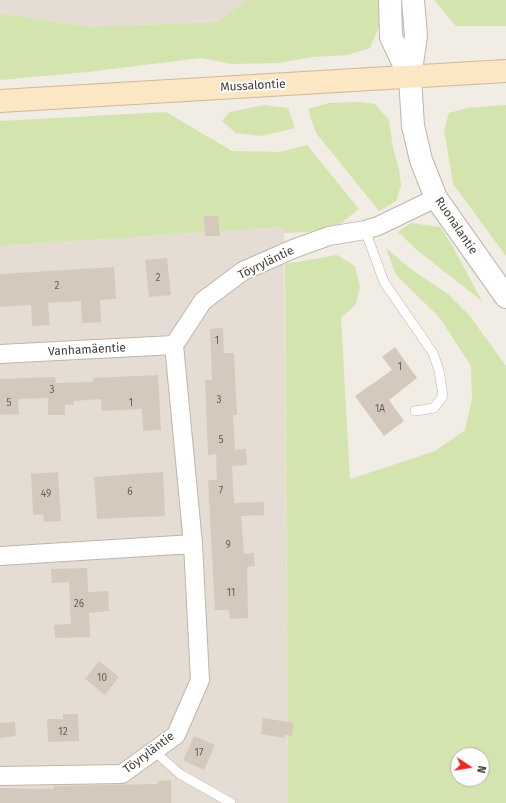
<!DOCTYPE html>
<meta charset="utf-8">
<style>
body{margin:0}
#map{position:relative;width:506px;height:803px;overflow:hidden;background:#f1ece4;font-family:"Fira Sans",sans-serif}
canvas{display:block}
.north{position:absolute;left:450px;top:747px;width:40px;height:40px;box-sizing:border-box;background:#fff;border:1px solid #b4b1ae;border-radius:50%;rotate:102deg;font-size:11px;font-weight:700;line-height:16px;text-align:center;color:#433c35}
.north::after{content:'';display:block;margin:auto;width:14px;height:18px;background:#ee241f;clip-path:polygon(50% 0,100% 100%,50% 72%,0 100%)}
</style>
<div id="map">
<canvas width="506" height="803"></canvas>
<div class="north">N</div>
</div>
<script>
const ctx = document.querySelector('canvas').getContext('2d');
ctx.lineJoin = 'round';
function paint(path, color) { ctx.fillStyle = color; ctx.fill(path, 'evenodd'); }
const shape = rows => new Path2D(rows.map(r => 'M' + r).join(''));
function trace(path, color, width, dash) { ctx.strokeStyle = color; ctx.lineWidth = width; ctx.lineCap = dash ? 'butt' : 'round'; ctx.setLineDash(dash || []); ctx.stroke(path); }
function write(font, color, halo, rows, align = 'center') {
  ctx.font = font + ' "Fira Sans",sans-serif'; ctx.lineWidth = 3.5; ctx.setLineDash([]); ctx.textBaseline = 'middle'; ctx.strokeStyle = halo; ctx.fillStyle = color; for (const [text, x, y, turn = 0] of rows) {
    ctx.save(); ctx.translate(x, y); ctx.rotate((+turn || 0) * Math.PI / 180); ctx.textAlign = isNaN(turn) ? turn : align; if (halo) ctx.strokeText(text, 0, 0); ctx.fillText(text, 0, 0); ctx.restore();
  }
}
const residential = shape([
 [0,0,247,0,218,22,86,27,0,13],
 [284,227,288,803,0,803,0,246]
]);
const green = shape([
 [247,0,381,0,382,19,370,48,347,55,312,57,279,63,232,64,201,58,87,72,0,80,0,13,86,27,217,22],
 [434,0,506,0,506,26,456,26],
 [359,102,375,104,389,120,393,148,399,169,401,186,396,201,379,211,316,133,308,109,329,103],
 [263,105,288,108,295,128,261,136,236,133,222,121,230,112],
 [506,105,506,256,453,184,444,130,449,113,467,108],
 [166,112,232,151,280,152,307,145,359,209,337,226,308,232,284,233,284,227,0,246,0,121],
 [411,223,440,227,452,245,482,301,418,251,398,232],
 [386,248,412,270,448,294,469,315,506,366,506,803,288,803,285,264,337,255,355,266,360,287,356,304,341,318,350,479,435,451,465,430,472,399,471,366,440,318,396,275],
 [458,755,482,755,482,779,458,779]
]);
const building = shape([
 [204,216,218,216,220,236,205,236],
 [167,258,171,295,149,297,145,260],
 [114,267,116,299,100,300,101,322,82,323,81,301,48,303,50,325,32,326,31,305,0,307,0,274],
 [223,328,224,353,234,353,237,415,233,415,235,450,246,449,247,465,232,466,234,503,264,502,264,515,241,516,244,554,254,553,255,566,247,567,248,618,230,619,229,610,215,610,208,480,217,480,216,454,208,455,205,380,212,380,210,329],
 [395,347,417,378,389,400,404,421,384,436,355,396,392,370,382,357],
 [158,375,161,430,143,431,142,409,102,411,101,399,74,401,74,405,65,405,65,415,48,415,48,398,18,399,19,414,0,415,0,379,55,377,56,383,93,382,93,378],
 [58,472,61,521,44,522,43,514,33,515,31,474],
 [163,472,165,516,97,519,94,477],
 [87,568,88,592,108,591,109,611,89,613,90,637,55,638,54,625,71,624,69,582,52,583,51,569],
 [99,661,119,677,105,695,85,679],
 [63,714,78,714,79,741,48,742,47,719,63,719],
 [263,718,294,723,292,736,285,735,284,738,261,734],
 [15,722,16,736,0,738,0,723],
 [194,736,215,745,204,770,183,760],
 [171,780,171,803,0,803,0,788,54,789,54,786,158,784,158,781]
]);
const service = shape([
 [365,230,384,282,433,353,439,370,443,396,434,408,415,411],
 [154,751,180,774,231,803]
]);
const minor = shape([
 [0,354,174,345],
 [0,556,193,544],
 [0,776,122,774,176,735,200,680,193,544,174,345,203,301,243,271,293,249,329,236,365,230,378,226,436,198]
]);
const tertiary = shape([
 [390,0,391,37,410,77],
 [413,0,416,36,410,77,413,126,421,160,436,198,506,297]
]);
const secondary = shape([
 [0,101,506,71]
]);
const numberNames = [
 ["2",158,278],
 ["2",57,286],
 ["1",217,341],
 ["1",400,367],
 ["3",52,390],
 ["3",219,400],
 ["5",9,403],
 ["1",131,403],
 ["1A",380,409],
 ["5",221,440],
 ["7",221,491],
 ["6",130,492],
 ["49",46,494],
 ["9",228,545],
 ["11",231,593],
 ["26",79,604],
 ["10",102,678],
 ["12",63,732],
 ["17",199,753]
];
const streetNames = [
 ["Mussalontie",253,86,-3],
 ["Ruonalantie",456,226,56],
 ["Töyryläntie",266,263,-26],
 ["Vanhamäentie",87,350,-3],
 ["Töyryläntie",149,753,-37]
];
paint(residential, '#e5ddd3');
paint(green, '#d3e4af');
paint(building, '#d5c9be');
trace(service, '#bfb5ab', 10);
trace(minor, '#bfb5ab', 20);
trace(tertiary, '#bfb5ab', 24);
trace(secondary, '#cfb997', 24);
trace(service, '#fff', 9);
trace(minor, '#fff', 18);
trace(tertiary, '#fff', 22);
trace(secondary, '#fbe7c4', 22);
write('10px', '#685f57', null, numberNames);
write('12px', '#433c35', '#fff', streetNames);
</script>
